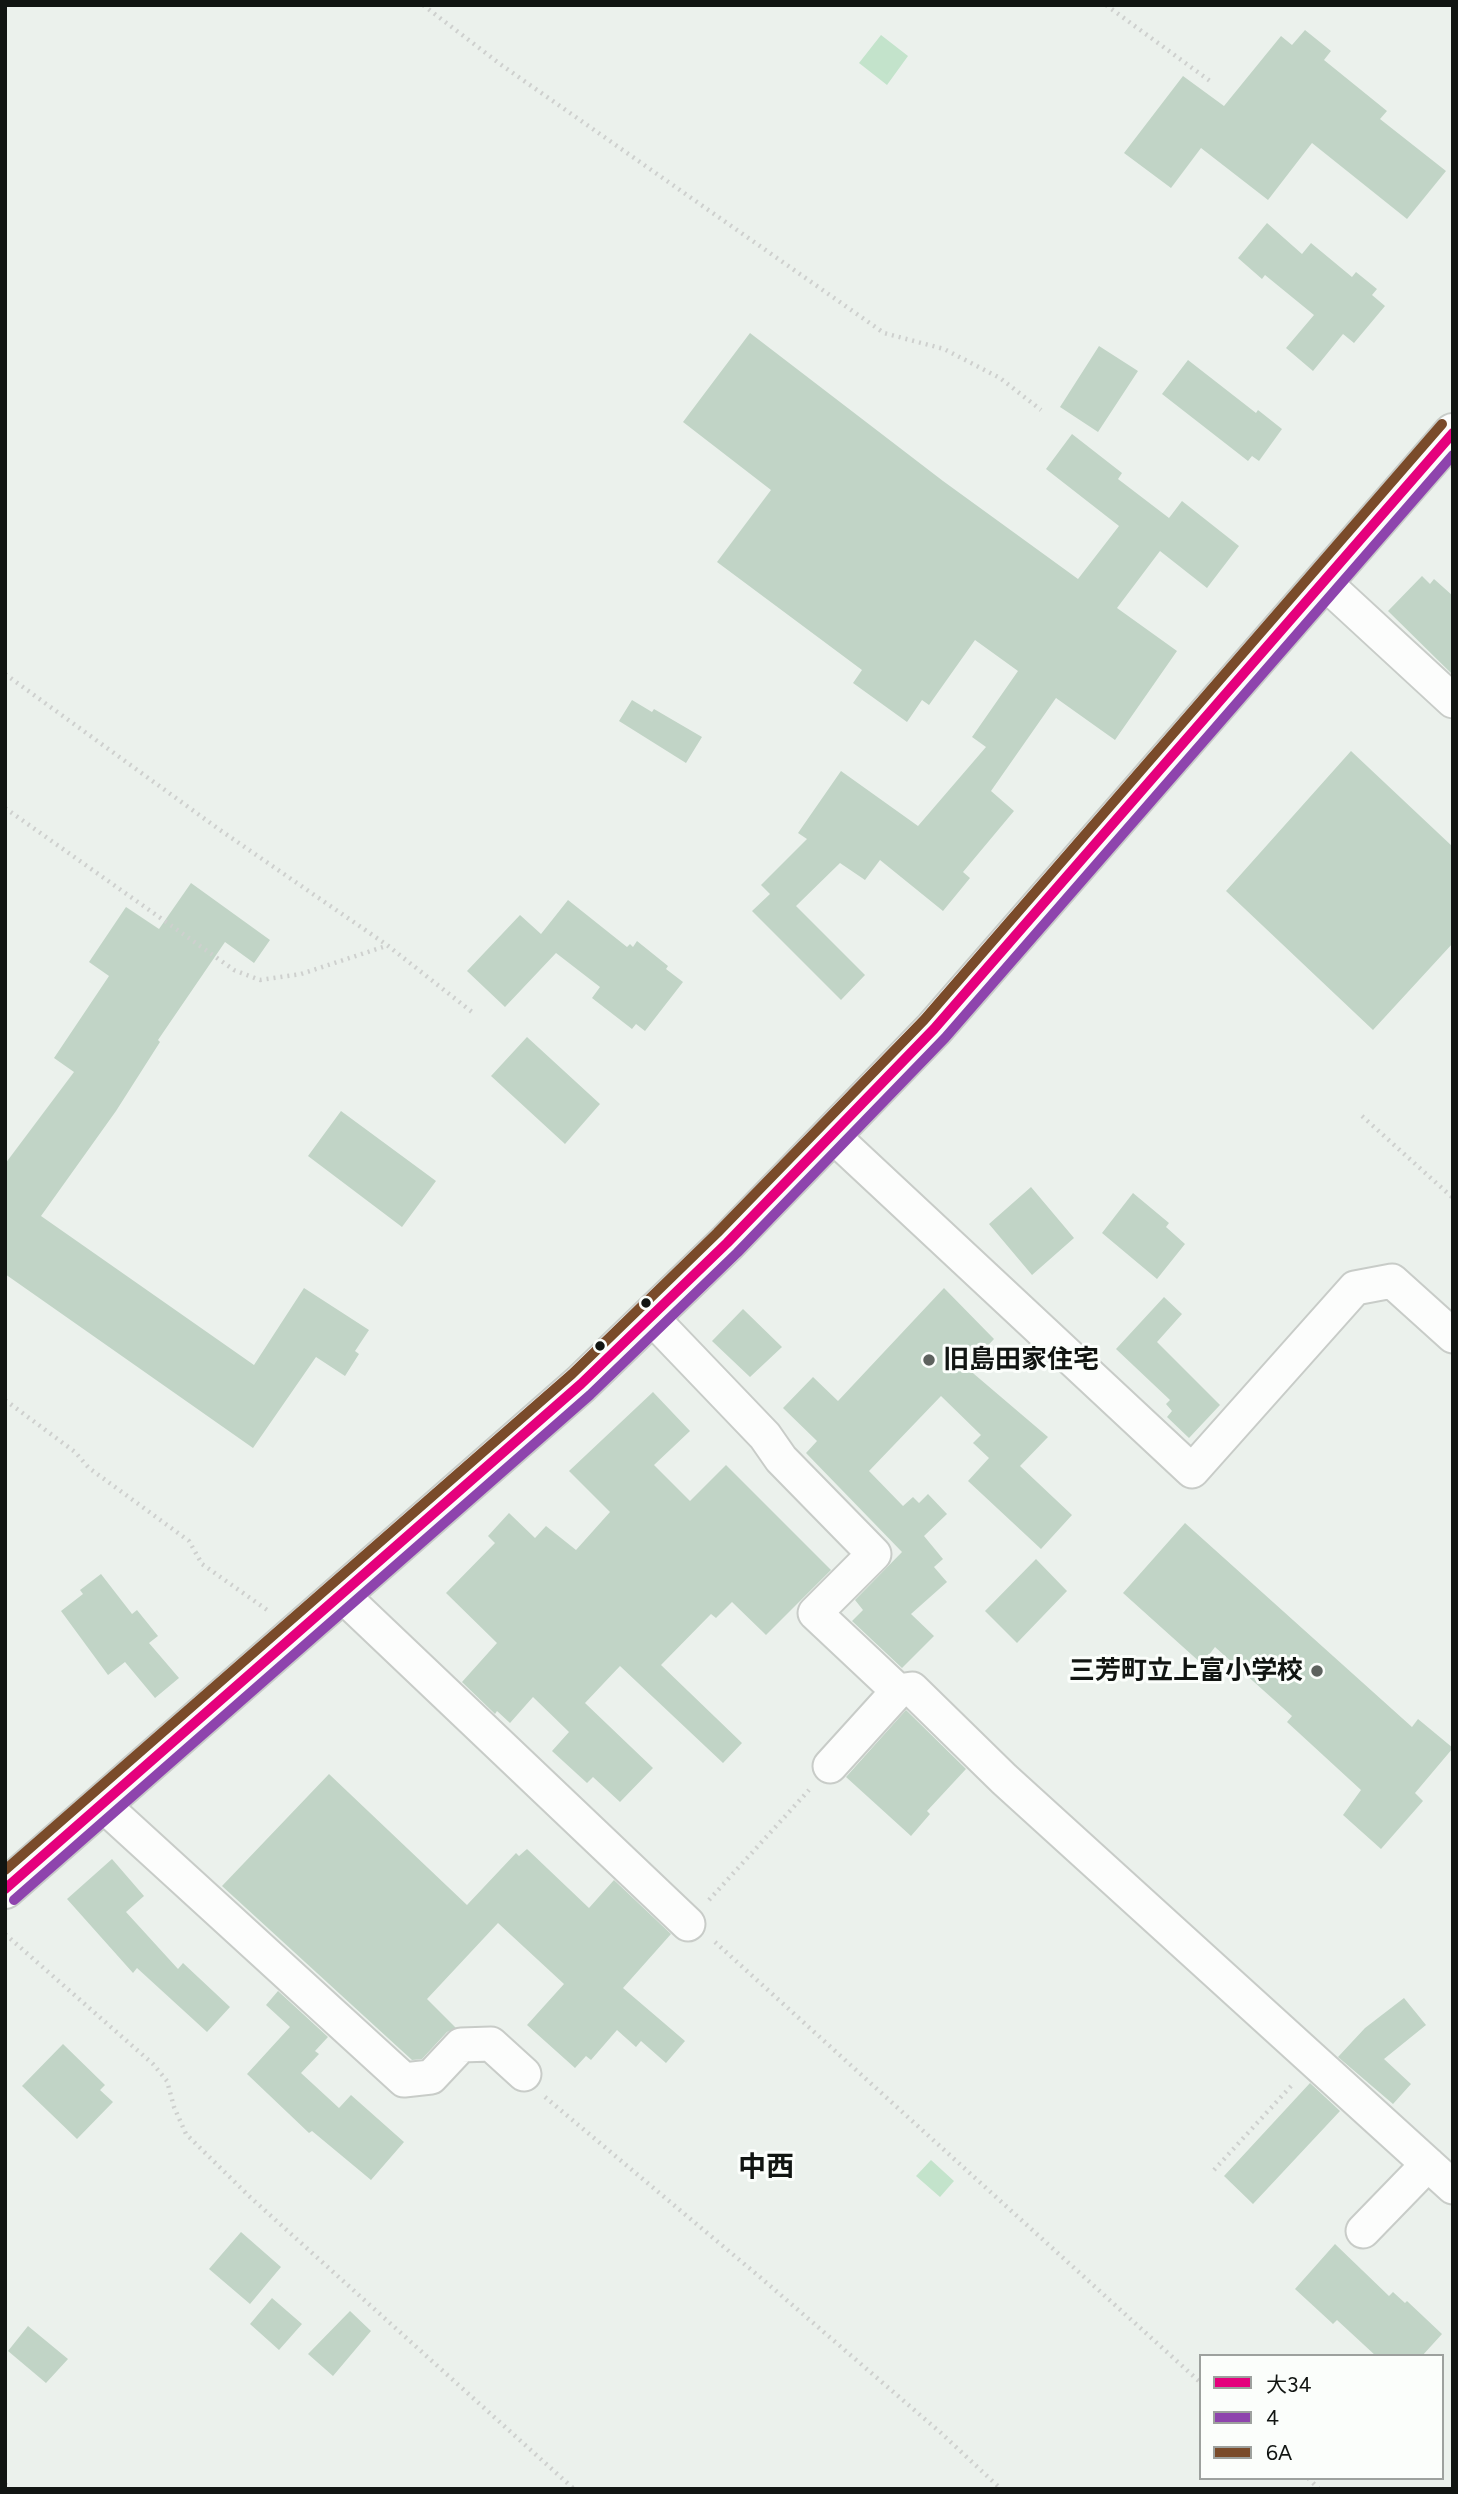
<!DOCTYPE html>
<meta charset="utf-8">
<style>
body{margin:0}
#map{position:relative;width:1458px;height:2494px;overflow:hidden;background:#ebf1ec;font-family:Figtree,"Noto Sans JP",sans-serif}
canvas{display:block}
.frame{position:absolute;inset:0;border:7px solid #111512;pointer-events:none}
.legend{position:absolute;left:1199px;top:2354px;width:245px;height:126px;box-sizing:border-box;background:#fbfefb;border:2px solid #9da19e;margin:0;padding:9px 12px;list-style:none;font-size:21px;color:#111512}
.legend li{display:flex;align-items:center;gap:14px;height:35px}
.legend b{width:35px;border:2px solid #9da19e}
</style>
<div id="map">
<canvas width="1458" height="2494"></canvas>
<div class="frame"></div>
<ul class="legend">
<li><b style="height:9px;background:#e5007d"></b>大34</li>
<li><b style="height:9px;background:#8e44ad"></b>4</li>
<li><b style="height:9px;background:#7a4b2a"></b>6A</li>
</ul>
</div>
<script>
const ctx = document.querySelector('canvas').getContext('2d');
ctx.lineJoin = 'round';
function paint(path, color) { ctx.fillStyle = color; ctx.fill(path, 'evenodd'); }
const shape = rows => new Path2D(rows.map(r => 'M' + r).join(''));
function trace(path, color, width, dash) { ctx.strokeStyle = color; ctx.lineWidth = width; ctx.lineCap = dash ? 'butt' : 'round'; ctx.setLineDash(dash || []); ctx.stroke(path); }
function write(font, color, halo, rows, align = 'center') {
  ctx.font = font + ' Figtree,"Noto Sans JP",sans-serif'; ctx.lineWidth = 6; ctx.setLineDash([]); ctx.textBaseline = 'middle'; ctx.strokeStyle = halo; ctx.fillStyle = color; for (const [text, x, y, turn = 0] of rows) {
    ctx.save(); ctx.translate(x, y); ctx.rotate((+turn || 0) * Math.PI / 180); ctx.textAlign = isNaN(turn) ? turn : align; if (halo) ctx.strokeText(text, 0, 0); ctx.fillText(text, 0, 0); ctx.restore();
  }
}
const green = shape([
 [881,35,908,56,887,85,859,63],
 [931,2160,954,2181,940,2197,916,2176]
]);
const building = shape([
 [1305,30,1331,51,1324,60,1387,111,1380,119,1446,171,1407,219,1312,143,1268,200,1201,148,1171,188,1124,153,1183,76,1224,106,1281,36,1292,45],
 [1267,223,1302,254,1311,243,1352,277,1356,272,1377,289,1372,295,1385,306,1354,343,1343,334,1313,371,1286,348,1314,315,1265,275,1262,279,1238,258],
 [750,333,943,481,1078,579,1119,526,1046,469,1072,434,1122,473,1118,479,1169,518,1182,501,1239,546,1207,588,1160,551,1117,608,1177,651,1115,740,1056,698,991,791,1014,811,963,872,970,878,943,911,880,860,865,880,840,863,796,906,865,975,841,1000,752,911,770,894,761,885,807,839,798,833,841,771,918,826,986,747,972,737,1018,671,975,640,929,705,922,700,907,722,853,683,862,670,717,562,771,490,683,422],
 [1099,346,1138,371,1098,432,1060,407],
 [1188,360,1256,413,1258,410,1282,429,1259,461,1252,456,1248,461,1162,394],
 [1422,576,1430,584,1434,579,1453,596,1453,675,1388,611],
 [632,700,652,712,654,709,702,737,686,763,619,721],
 [1351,751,1453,847,1453,943,1373,1030,1226,891],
 [191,883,270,940,254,963,225,942,158,1040,160,1042,116,1111,41,1216,254,1365,304,1288,369,1330,355,1351,359,1354,345,1376,316,1357,253,1448,5,1274,5,1164,74,1072,54,1058,109,976,89,962,126,907,159,929],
 [568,900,627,947,630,944,633,947,637,941,668,966,666,969,683,982,645,1031,636,1024,632,1029,592,998,600,987,556,953,505,1007,467,971,520,915,541,934],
 [527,1037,600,1104,565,1144,491,1076],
 [341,1111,436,1181,402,1227,308,1156],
 [1031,1187,1074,1238,1032,1275,989,1224],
 [1133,1193,1169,1223,1166,1227,1185,1244,1157,1279,1102,1233],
 [944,1288,994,1339,967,1368,1048,1437,1020,1466,1072,1515,1041,1549,968,1481,989,1458,973,1443,981,1435,941,1396,869,1471,903,1506,913,1497,919,1503,928,1494,947,1514,924,1536,943,1559,934,1567,947,1582,911,1614,934,1636,902,1668,852,1621,863,1610,855,1600,902,1552,806,1453,817,1441,783,1408,813,1377,838,1401],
 [1164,1297,1182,1314,1157,1342,1220,1405,1189,1438,1167,1417,1172,1411,1166,1404,1170,1400,1116,1349],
 [743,1309,782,1347,750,1377,712,1341],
 [653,1392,690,1431,654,1465,690,1501,726,1465,831,1570,766,1635,732,1602,716,1618,711,1614,661,1665,742,1743,723,1763,620,1666,585,1703,653,1768,620,1802,593,1777,587,1783,552,1751,569,1732,533,1697,510,1723,497,1711,495,1714,462,1682,497,1643,446,1593,495,1543,488,1536,509,1513,535,1538,546,1526,576,1550,610,1512,569,1471],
 [1185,1523,1412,1727,1418,1719,1453,1748,1415,1793,1423,1801,1381,1849,1343,1815,1361,1790,1287,1722,1292,1716,1215,1647,1202,1664,1123,1593],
 [1036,1559,1067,1591,1017,1643,985,1611],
 [101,1574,132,1614,137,1610,158,1636,149,1643,179,1678,155,1698,125,1662,108,1675,61,1611,83,1594,80,1590],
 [906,1710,966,1769,927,1811,930,1814,911,1836,846,1777],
 [329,1774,467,1905,516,1853,519,1856,527,1849,589,1908,614,1880,671,1934,623,1988,685,2041,666,2063,641,2041,636,2047,617,2030,591,2060,586,2056,575,2068,527,2025,564,1984,498,1923,427,1999,456,2028,447,2032,422,2059,412,2060,222,1886],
 [112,1859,144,1896,126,1912,178,1969,183,1963,230,2007,207,2032,137,1968,133,1973,67,1899],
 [278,1991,328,2037,315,2051,319,2054,301,2073,339,2108,351,2095,404,2142,371,2180,312,2131,309,2133,247,2074,290,2027,266,2005],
 [1404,1998,1426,2025,1384,2059,1411,2084,1393,2104,1338,2057,1365,2028],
 [63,2044,105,2085,100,2090,113,2102,77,2139,22,2086],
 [1310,2083,1340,2111,1253,2204,1224,2176],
 [241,2232,281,2267,250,2304,209,2269],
 [1335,2244,1389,2296,1393,2292,1405,2303,1407,2301,1442,2334,1422,2356,1376,2356,1337,2320,1333,2324,1295,2289],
 [272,2298,302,2324,279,2350,250,2324],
 [350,2311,371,2331,333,2376,308,2354],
 [28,2326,68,2359,46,2383,8,2351]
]);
const path = shape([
 [423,5,500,64,884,333,944,349,1000,378,1041,410],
 [1106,5,1210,81],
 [5,674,220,830,387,945,472,1012],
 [5,808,234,970,260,980,301,974,386,946],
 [1362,1116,1453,1198],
 [5,1400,75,1452,89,1468,189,1541,202,1564,270,1612],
 [709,1900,809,1790],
 [5,1934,153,2064,167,2081,174,2107,186,2134,250,2197,574,2489],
 [715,1942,1201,2383],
 [545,2097,761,2278,941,2433,1001,2489],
 [1214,2170,1292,2085],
 [1308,2478,1319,2489],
 [5,2484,10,2489]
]);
const minor = shape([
 [1324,582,1453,701],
 [832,1135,1192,1471,1355,1288,1392,1281,1453,1336],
 [651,1317,765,1436,781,1459,874,1554,815,1613,898,1691],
 [342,1595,688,1924],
 [830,1766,898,1691,912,1689,1004,1779,1453,2187],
 [102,1804,404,2080,431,2077,461,2045,491,2044,524,2074],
 [1363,2231,1428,2164]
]);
const major = shape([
 [5,1889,581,1384,727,1243,934,1029,1453,433]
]);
const bus1 = shape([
 [5,1889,581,1384,727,1243,934,1029,1453,433]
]);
const bus2 = shape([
 [14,1900,590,1395,737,1253,945,1038,1453,455]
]);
const bus3 = shape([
 [5,1870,572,1374,717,1233,924,1020,1442,424]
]);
const markers = [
 [646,1303,6,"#111512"],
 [600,1346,6,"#111512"],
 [929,1360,7,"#5d625e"],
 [1317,1671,7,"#5d625e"]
];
const poiNames = [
 ["旧島田家住宅",943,1360],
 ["三芳町立上富小学校",1303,1671,"right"]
];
const neighbourhoodNames = [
 ["中西",766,2168]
];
paint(green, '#c3e3cb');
paint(building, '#c1d4c6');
trace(minor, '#c8ccc8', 37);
trace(major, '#c8ccc8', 42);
trace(path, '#ced0ce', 4.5, [2, 5]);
trace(minor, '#fcfdfc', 33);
trace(major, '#fcfdfc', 38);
trace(bus1, '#e5007d', 10);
trace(bus2, '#8e44ad', 10);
trace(bus3, '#7a4b2a', 10);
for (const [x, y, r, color] of markers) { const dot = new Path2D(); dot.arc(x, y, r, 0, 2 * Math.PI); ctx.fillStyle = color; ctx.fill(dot); trace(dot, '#fbfefb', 2.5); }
write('bold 26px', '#111512', '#fbfefb', poiNames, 'left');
write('bold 28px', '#111512', '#fbfefb', neighbourhoodNames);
</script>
